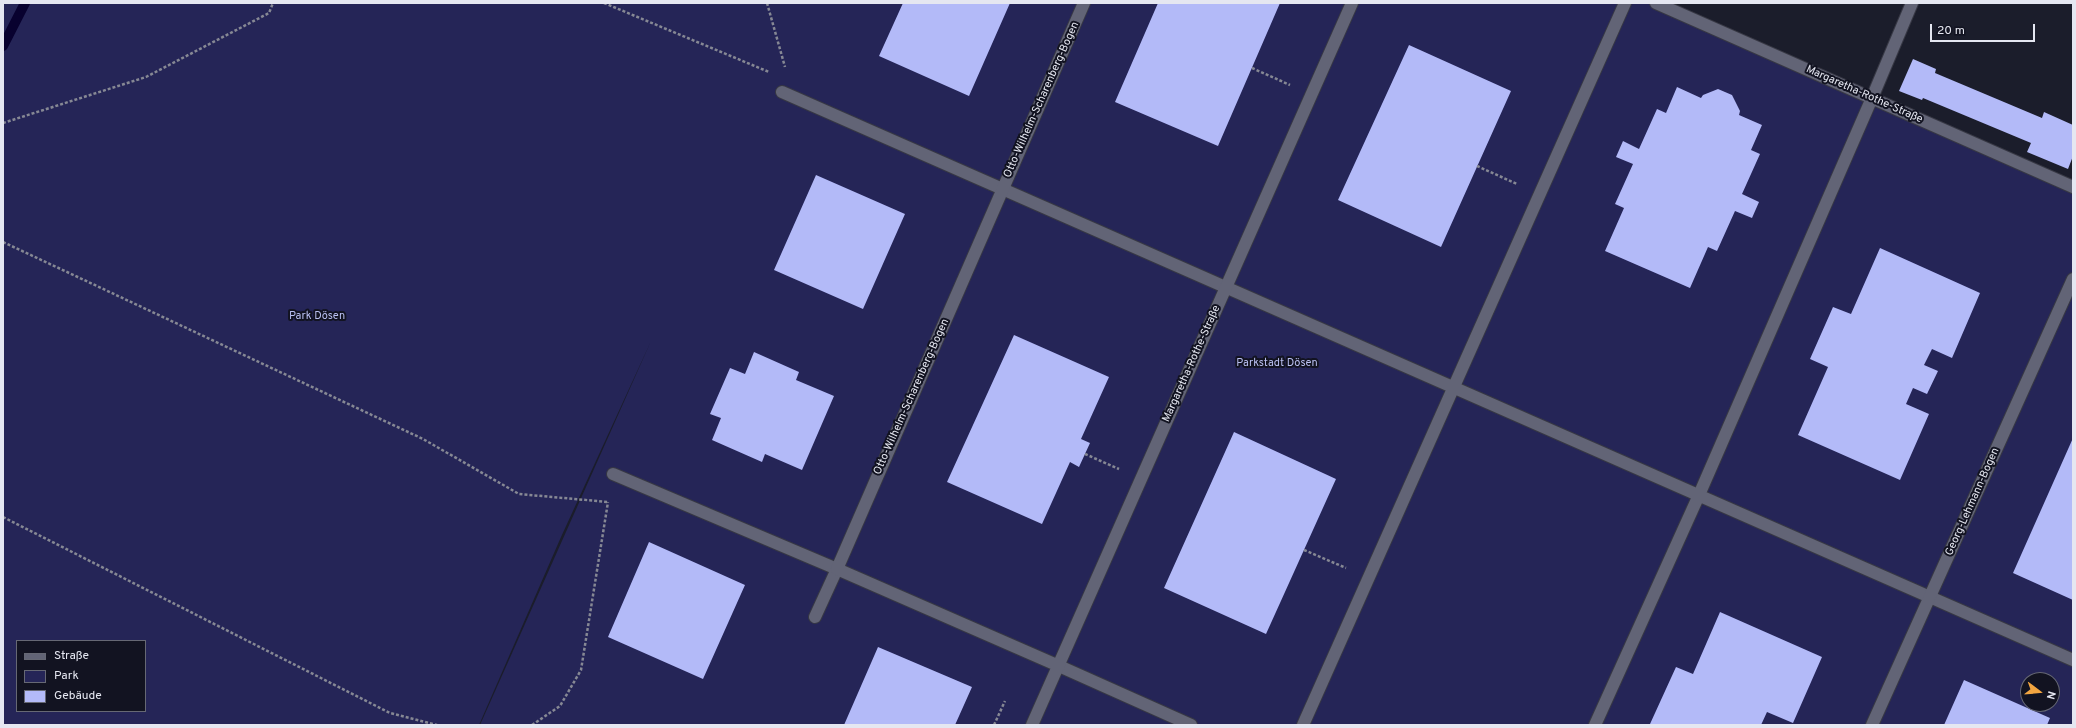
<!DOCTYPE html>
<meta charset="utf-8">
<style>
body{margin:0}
#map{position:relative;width:2076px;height:728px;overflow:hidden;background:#1b1d2b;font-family:Overpass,sans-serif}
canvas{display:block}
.frame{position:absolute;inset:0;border:4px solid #e5e7f1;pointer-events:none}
.legend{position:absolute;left:16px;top:640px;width:130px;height:72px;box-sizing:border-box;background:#121321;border:1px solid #666874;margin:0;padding:5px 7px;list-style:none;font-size:12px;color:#e5e7f1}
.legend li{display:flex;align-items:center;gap:8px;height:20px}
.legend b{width:20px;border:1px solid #666874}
.north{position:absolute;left:2020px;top:672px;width:40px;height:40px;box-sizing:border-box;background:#121321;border:1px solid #666874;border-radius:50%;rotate:106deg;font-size:11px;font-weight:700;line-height:16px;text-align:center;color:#e5e7f1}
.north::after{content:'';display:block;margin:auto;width:14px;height:18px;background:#f2a541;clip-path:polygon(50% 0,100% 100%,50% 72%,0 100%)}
.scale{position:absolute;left:1930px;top:24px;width:105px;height:18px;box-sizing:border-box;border:2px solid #e5e7f1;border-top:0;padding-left:5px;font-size:12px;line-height:14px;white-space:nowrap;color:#e5e7f1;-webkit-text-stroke:3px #121321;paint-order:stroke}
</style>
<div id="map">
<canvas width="2076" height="728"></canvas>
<div class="frame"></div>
<ul class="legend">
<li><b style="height:5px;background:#626476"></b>Straße</li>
<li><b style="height:11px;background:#252557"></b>Park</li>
<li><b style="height:11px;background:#b3baf8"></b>Gebäude</li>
</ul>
<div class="north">N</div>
<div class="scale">20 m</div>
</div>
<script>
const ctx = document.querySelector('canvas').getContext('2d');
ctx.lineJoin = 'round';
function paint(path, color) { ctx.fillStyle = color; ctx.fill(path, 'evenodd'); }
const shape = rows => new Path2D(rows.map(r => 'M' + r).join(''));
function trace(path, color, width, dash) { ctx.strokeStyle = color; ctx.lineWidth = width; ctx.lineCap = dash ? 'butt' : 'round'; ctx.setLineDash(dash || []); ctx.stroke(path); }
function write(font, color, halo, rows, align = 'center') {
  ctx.font = font + ' Overpass,sans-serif'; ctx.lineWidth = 4; ctx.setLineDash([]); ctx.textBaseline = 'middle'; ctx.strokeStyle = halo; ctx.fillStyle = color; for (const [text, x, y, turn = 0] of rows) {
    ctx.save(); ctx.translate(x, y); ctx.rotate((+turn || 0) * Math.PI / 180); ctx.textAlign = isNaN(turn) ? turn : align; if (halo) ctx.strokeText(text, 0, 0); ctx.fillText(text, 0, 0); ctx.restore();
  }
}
const green = shape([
 [3,3,1665,3,2073,183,2073,725,480,725,651,341,561,537,479,725,3,725],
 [17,641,145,641,145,711,17,711],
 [2028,680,2052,680,2052,704,2028,704]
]);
const stream = shape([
 [3,46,25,3]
]);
const building = shape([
 [903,3,1010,3,969,96,879,56],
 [1158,3,1280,3,1218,146,1115,102],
 [1409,45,1511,91,1441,247,1338,200],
 [1913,59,1936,69,1935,73,2042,118,2044,112,2073,125,2073,156,2068,169,2027,152,2031,143,1923,98,1922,100,1899,91],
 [1677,87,1701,98,1703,95,1718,89,1732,95,1740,111,1739,115,1762,125,1751,150,1760,154,1742,194,1759,202,1752,218,1735,211,1717,251,1708,247,1690,288,1605,251,1624,208,1615,204,1633,164,1616,157,1623,141,1639,149,1657,109,1666,113],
 [816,175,905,214,863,309,774,270],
 [1880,248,1980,293,1952,358,1932,349,1924,365,1938,371,1927,394,1913,388,1906,404,1929,414,1900,480,1798,435,1828,367,1810,359,1833,307,1851,314],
 [1014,335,1109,377,1081,439,1090,443,1079,467,1070,462,1042,524,947,482],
 [754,352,799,372,796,380,834,396,802,470,765,454,762,462,712,440,721,418,710,414,730,368,745,374],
 [1234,432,1336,479,1266,634,1164,588],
 [2073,438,2073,600,2013,573],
 [649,542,745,585,703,679,608,637],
 [1720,612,1822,657,1793,723,1767,712,1761,725,1650,724,1676,667,1693,674],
 [878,647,972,687,955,725,844,725],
 [1964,680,2050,718,2047,725,1944,725]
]);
const path = shape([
 [604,3,769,72],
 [767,3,785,67],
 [1252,68,1290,85],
 [3,123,146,77,269,13,273,3],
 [1477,166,1517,184],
 [3,242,423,439,519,494,608,502],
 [1085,454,1119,469],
 [3,517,390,713,437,725],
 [1304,550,1346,568],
 [532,725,560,706,581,670,608,502],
 [994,725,1005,701]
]);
const lane = shape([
 [782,92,2073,660],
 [613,474,837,569,815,617],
 [1059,666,1191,725],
 [1303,725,1625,3],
 [1595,725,1699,495,1872,98]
]);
const street = shape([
 [1656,3,2073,187],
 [1872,98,1912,3],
 [1059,666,837,569,1084,3],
 [1032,725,1352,3],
 [1872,725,2073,279]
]);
const streetNames = [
 ["Margaretha-Rothe-Straße",1864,95,24],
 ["Otto-Wilhelm-Scharenberg-Bogen",1042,100,-66],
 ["Margaretha-Rothe-Straße",1192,364,-66],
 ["Otto-Wilhelm-Scharenberg-Bogen",912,397,-66],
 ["Georg-Lehmann-Bogen",1973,502,-66]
];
const parkNames = [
 ["Park Dösen",317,317],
 ["Parkstadt Dösen",1277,364]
];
paint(green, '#252557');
trace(stream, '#08012f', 10);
paint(building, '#b3baf8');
trace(lane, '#373844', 14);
trace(street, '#373844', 14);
trace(path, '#868894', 2.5, [3, 2]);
trace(lane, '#626476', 12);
trace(street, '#626476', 12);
write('11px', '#e5e7f1', '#121321', streetNames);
write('11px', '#b9bff1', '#121321', parkNames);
</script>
